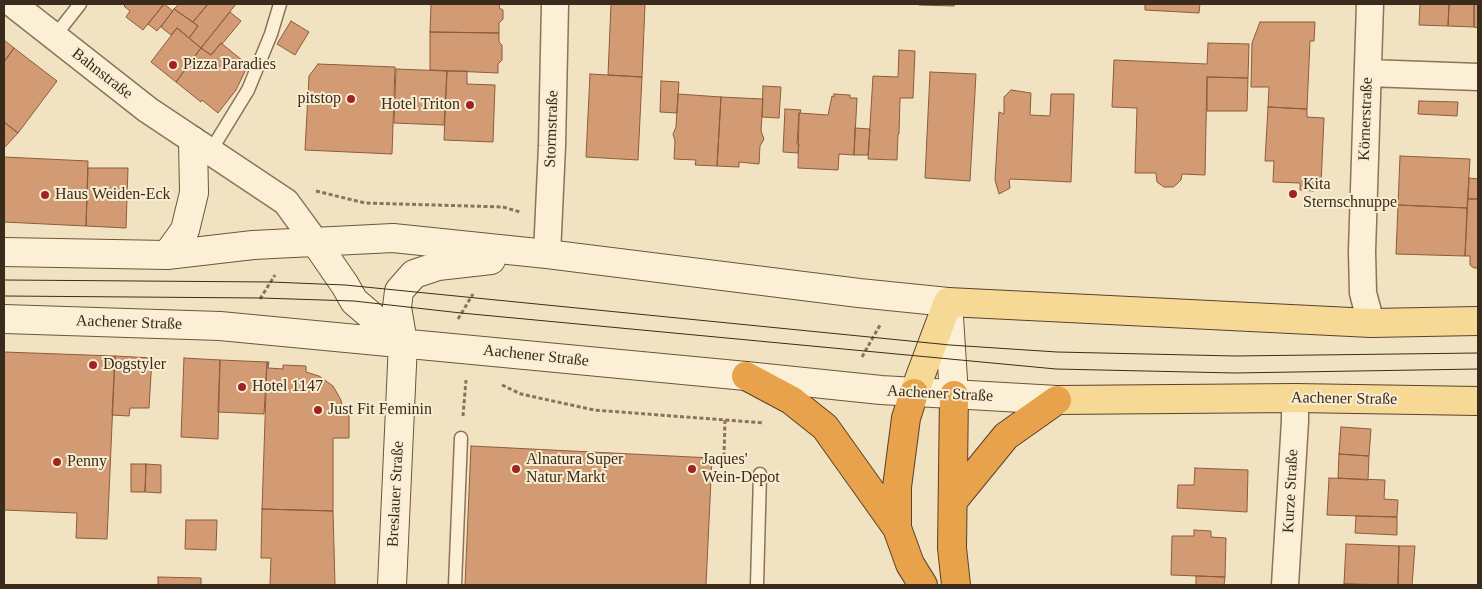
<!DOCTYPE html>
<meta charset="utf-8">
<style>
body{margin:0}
#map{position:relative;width:1482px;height:589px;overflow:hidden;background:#f1e3c1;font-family:Georgia,serif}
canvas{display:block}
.frame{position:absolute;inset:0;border:5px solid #3b2b1d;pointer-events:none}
</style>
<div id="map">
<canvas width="1482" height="589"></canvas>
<div class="frame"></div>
</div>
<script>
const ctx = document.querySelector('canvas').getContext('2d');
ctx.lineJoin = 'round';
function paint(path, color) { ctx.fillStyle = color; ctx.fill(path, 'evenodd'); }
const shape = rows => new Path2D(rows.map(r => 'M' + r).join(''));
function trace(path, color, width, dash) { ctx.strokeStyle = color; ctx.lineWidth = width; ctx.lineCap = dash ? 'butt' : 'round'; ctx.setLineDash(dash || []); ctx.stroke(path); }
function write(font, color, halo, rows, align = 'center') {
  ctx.font = font + ' Georgia,serif'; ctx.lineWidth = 4; ctx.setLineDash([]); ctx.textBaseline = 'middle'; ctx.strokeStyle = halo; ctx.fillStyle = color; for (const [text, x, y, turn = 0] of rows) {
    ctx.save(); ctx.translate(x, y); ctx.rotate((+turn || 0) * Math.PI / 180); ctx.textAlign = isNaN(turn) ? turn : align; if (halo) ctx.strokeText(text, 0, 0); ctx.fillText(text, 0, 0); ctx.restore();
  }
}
const building = shape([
 [126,4,164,4,143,30,126,17,130,11,124,6,126,4],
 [164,4,173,11,157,31,148,24,164,4],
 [179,4,208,4,193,22,174,9,179,4],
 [208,4,236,4,201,48,189,38,198,26,193,22,208,4],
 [431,4,500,4,499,8,503,10,503,19,499,23,499,33,430,32,431,4],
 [611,4,645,4,642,77,608,75,611,4],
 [919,4,955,4,954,6,919,5,919,4],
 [1145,4,1200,4,1199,13,1145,10,1145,4],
 [1420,4,1449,4,1448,26,1419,25,1420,4],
 [1449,4,1474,4,1474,27,1448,26,1449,4],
 [1474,4,1478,4,1478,28,1474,27,1474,4],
 [174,9,198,26,189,38,177,28,171,35,161,27,174,9],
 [230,12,241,21,222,44,221,43,211,55,201,48,230,12],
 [291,21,309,32,295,55,277,44,291,21],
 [1260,22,1315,22,1314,41,1310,41,1307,109,1268,107,1269,87,1251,87,1252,43,1260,22],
 [177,28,201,48,176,82,151,62,177,28],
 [430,32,499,33,499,42,502,45,502,60,498,64,498,73,430,70,430,32],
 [4,40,14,48,4,62,4,40],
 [221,43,248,65,236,90,218,113,202,100,201,102,176,82,201,48,211,55,221,43],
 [1208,43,1249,44,1248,78,1207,77,1205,175,1182,174,1181,180,1177,184,1173,187,1164,187,1157,182,1156,173,1135,173,1137,108,1112,107,1114,60,1207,64,1208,43],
 [14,48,57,81,18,133,4,122,4,62,14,48],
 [899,50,915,51,913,98,900,98,899,134,898,134,897,160,868,159,873,76,898,77,899,50],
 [318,64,395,67,392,154,305,150,309,76,318,64],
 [396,69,447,71,444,125,394,123,396,69],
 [447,71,467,71,467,84,495,85,493,142,444,140,447,71],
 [930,72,976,74,970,181,925,178,930,72],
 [590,74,642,77,638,160,586,157,590,74],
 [1207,77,1248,78,1247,111,1207,111,1207,77],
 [661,81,679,82,677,113,660,112,661,81],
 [763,86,781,87,779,118,762,117,763,86],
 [1011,90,1031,93,1030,115,1050,116,1051,94,1074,94,1071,182,1011,179,1009,180,1010,188,999,194,995,180,999,112,1004,114,1004,97,1011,90],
 [678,94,721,97,717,166,695,165,696,160,674,159,675,141,673,134,676,127,678,94],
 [834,94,850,95,850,98,857,98,854,155,839,154,838,170,798,168,799,113,828,115,832,96,834,97,834,94],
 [721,97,763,99,761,131,764,139,760,146,759,164,739,162,739,167,717,166,721,97],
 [1419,101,1458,102,1457,116,1418,114,1419,101],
 [1268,107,1307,109,1307,117,1324,118,1321,185,1315,184,1314,191,1300,190,1300,183,1273,182,1274,161,1265,161,1268,107],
 [785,109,801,110,800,113,799,113,797,144,799,144,798,153,783,152,785,109],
 [5,123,18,133,4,148,4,124,5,123],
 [855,128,870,129,868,155,854,155,855,128],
 [1400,156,1470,159,1467,208,1398,205,1400,156],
 [4,157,88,161,86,226,4,222,4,157],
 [88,168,128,168,126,228,86,226,88,168],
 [1469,178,1478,179,1478,199,1468,199,1469,178],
 [1468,199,1478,199,1478,268,1474,268,1470,265,1470,256,1465,256,1468,199],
 [1398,205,1467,208,1465,256,1396,254,1398,205],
 [4,352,115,356,107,539,76,538,77,513,4,510,4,352],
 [115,356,152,358,149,408,130,408,129,416,112,415,115,356],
 [184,358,220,360,218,439,181,437,184,358],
 [220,360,267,362,264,414,218,412,220,360],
 [267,362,269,362,268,368,283,369,283,365,306,366,306,372,319,376,333,386,341,400,343,413,349,413,349,438,333,438,333,511,262,509,267,362],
 [1341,427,1371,429,1369,456,1339,454,1341,427],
 [471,446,712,458,706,585,465,585,471,446],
 [1339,454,1369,456,1368,480,1338,478,1339,454],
 [131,464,146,464,145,492,131,492,131,464],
 [146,464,161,465,161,493,145,492,146,464],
 [1195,468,1248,470,1247,512,1177,508,1178,485,1194,485,1195,468],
 [1329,478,1385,480,1384,499,1398,500,1397,517,1327,515,1329,478],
 [262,509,333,511,335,585,270,585,271,558,261,558,262,509],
 [1356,516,1397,517,1397,535,1355,533,1356,516],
 [186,520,217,520,216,550,185,549,186,520],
 [1194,530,1211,531,1211,537,1226,538,1225,577,1171,575,1172,536,1194,536,1194,530],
 [1346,544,1399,546,1398,585,1344,584,1346,544],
 [1399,546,1415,546,1412,585,1398,585,1399,546],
 [1196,576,1225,577,1224,585,1196,585,1196,576],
 [158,577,201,578,201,585,158,585,158,577],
 [1344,584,1379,585,1344,585,1344,584]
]);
const path = shape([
 [316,191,365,203,503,207,520,212],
 [260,299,275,275],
 [458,319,473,294],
 [862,357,880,325],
 [502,385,521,394,594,410,764,423],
 [463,416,466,380],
 [725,420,724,456,745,457]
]);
const lane = shape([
 [54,37,80,4],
 [210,152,248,90,271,34,280,4],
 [455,585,461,438],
 [757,585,760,474]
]);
const street = shape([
 [13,4,148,110,286,202,316,243],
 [1370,4,1362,251,1363,293,1371,323],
 [1368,73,1478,77],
 [547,254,552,146,555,4],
 [1285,585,1295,421,1295,398]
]);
const secondary = shape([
 [316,243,345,285,354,301,403,343],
 [4,252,167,255,253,245,393,238,547,254,859,293,948,302,954,395],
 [167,255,185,230,194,193,193,141],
 [4,319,220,326,746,376,881,390,1057,400],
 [392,585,403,343,397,307,399,291,414,274,438,266,491,260]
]);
const primary = shape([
 [914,393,948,302,1371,323,1478,321],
 [1057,400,1295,398,1478,401]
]);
const highway = shape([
 [746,376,791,400,825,427,897,528,910,564,923,585],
 [954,395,952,548,956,585],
 [953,501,1006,436,1057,400],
 [897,528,897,487,906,418,914,393]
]);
const tram = shape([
 [4,280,271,282,345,285,950,345,1057,352,1235,356,1478,353],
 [4,296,261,298,354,301,461,313,1056,369,1235,373,1478,369]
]);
const markers = [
 [173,65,5,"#a02223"],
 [351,99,5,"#a02223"],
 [470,105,5,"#a02223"],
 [1293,194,5,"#a02223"],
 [45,195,5,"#a02223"],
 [93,365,5,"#a02223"],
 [242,387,5,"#a02223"],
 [318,410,5,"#a02223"],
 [57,462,5,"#a02223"],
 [516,469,5,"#a02223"],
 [692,469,5,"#a02223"]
];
const poiNames = [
 ["Pizza Paradies",183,65],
 ["pitstop",341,99,"right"],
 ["Hotel Triton",460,105,"right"],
 ["Kita",1303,185],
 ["Sternschnuppe",1303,203],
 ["Haus Weiden-Eck",55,195],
 ["Dogstyler",103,365],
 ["Hotel 1147",252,387],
 ["Just Fit Feminin",328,410],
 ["Alnatura Super",526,460],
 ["Natur Markt",526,478],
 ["Jaques'",702,460],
 ["Wein-Depot",702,478],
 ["Penny",67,462]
];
const streetNames = [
 ["Bahnstraße",102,74,38],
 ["Körnerstraße",1366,119,-88],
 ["Stormstraße",552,129,-88],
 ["Aachener Straße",129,323,2],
 ["Aachener Straße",536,356,6],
 ["Aachener Straße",940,394,3],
 ["Aachener Straße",1344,399,1],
 ["Kurze Straße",1291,491,-87],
 ["Breslauer Straße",396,494,-87]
];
paint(building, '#d29b74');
trace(building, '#8d5b3b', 1);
trace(lane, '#8c7357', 15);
trace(street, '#8c7357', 29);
trace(secondary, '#6e543a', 30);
trace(primary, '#5a412c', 30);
trace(highway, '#5a412c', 30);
trace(path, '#8c7357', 3, [4, 2.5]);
trace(lane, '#fbf0d5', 12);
trace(street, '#fbf0d5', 26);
trace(secondary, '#fbf0d5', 28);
trace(primary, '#f7d996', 28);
trace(highway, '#e7a24b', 28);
trace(tram, '#3b2b1d', 1);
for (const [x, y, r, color] of markers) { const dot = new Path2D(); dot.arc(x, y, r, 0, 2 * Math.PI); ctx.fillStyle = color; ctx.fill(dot); trace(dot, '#f8edd1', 2); }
write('16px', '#3b2b1d', '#f8edd1', poiNames, 'left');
write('16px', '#3b2b1d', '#f8edd1', streetNames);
</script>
